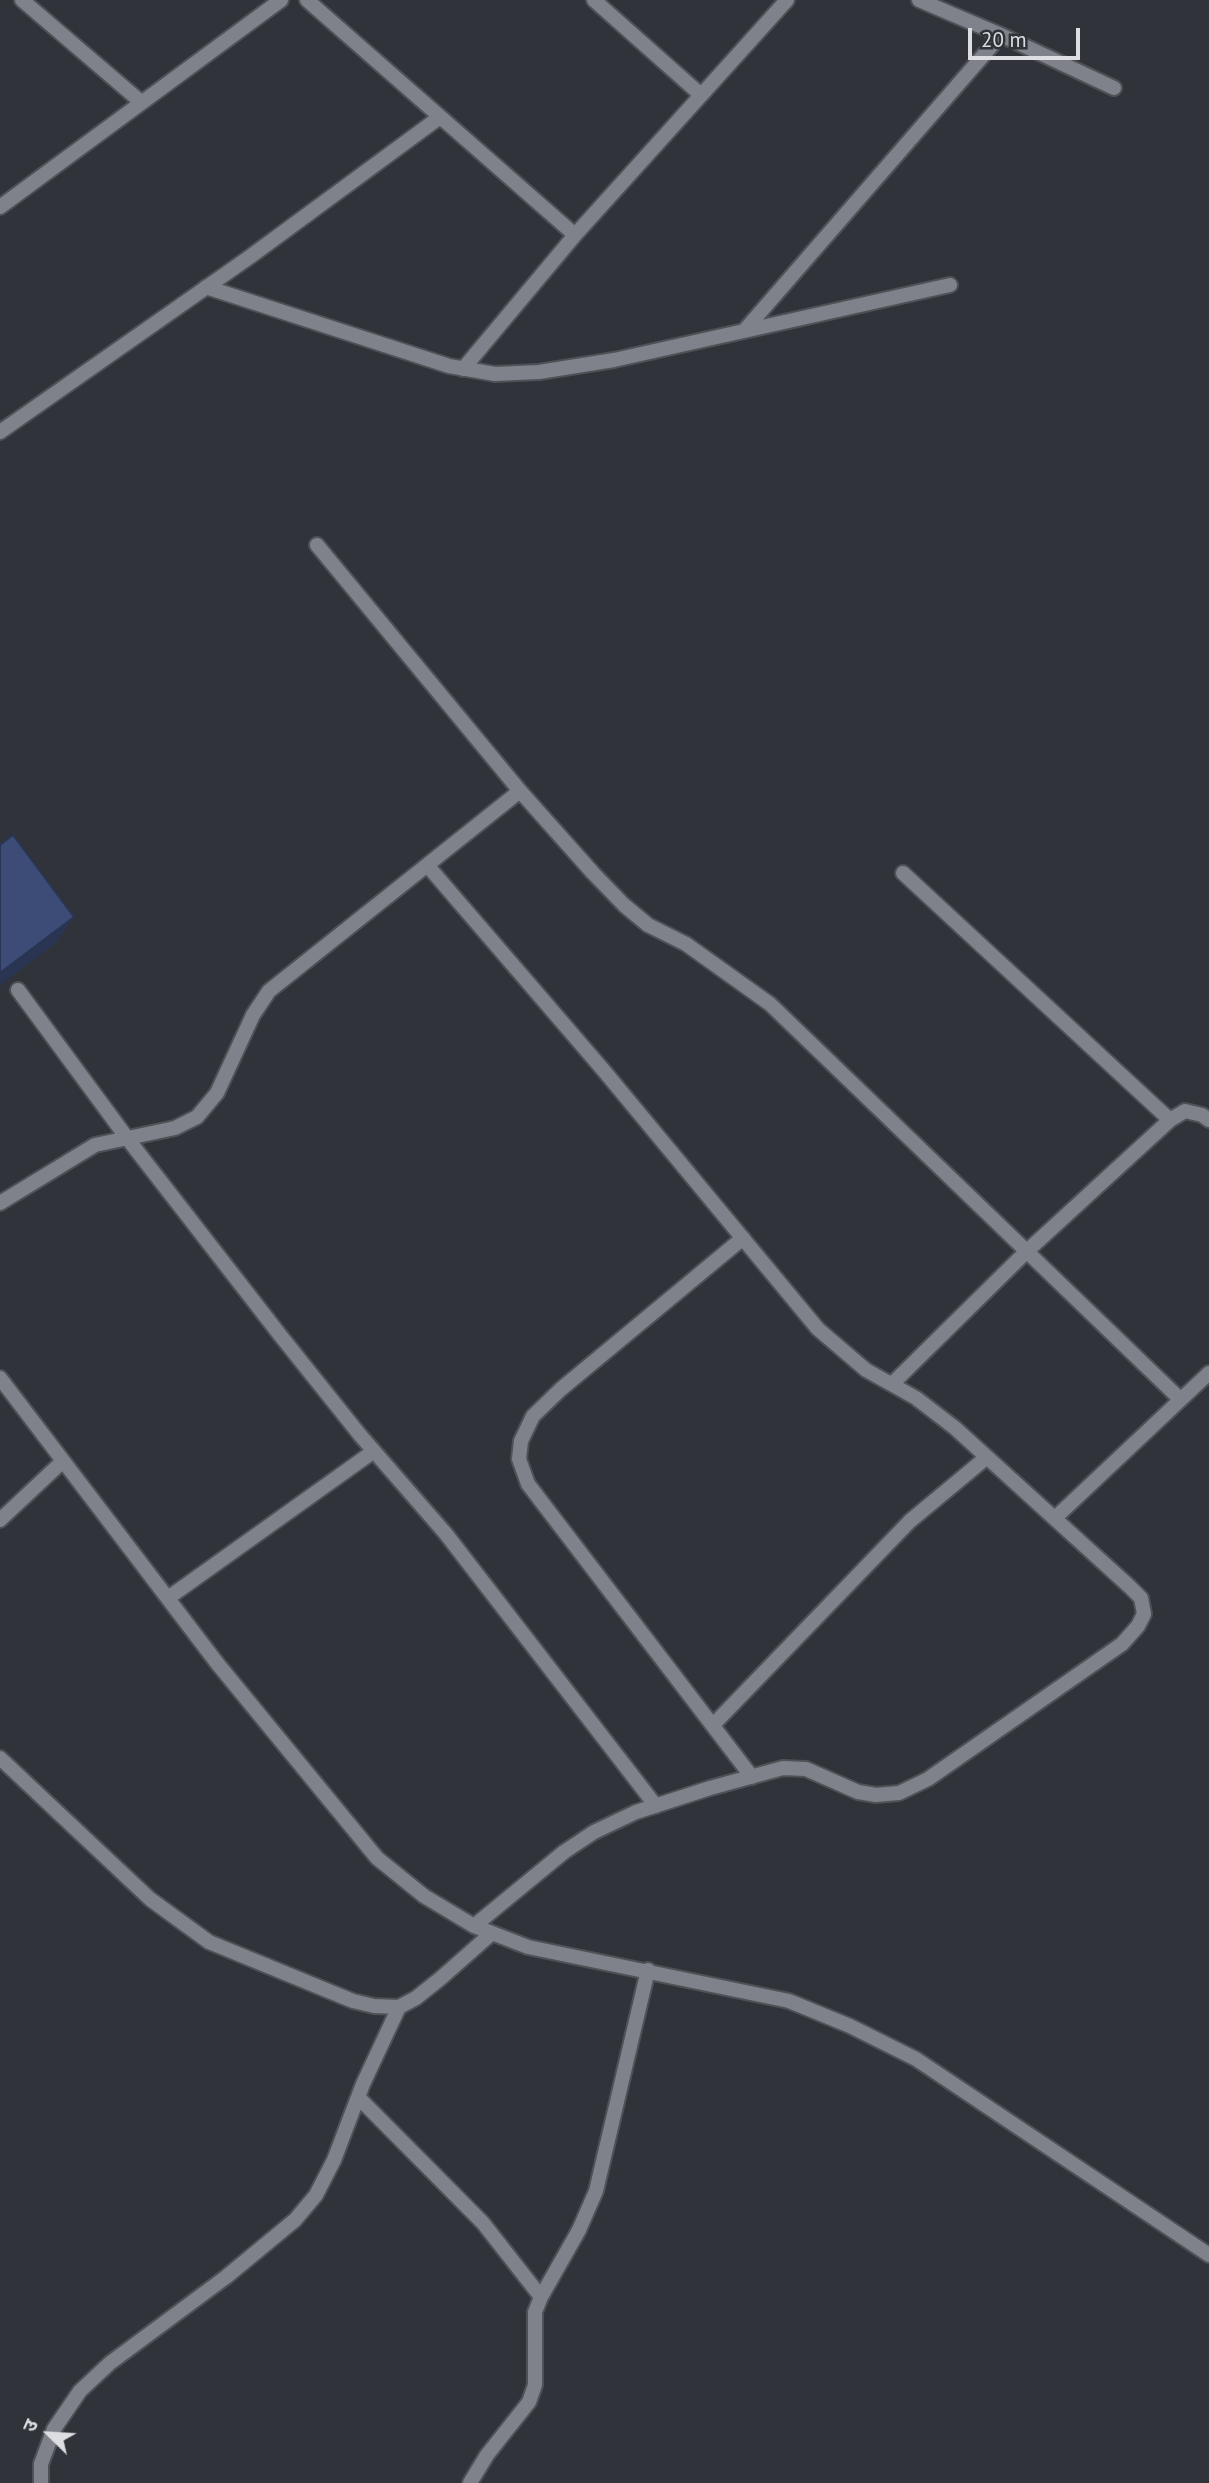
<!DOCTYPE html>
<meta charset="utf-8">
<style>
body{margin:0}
#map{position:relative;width:1209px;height:2483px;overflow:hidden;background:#303339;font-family:"PT Sans","Noto Sans Devanagari",sans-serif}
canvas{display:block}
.north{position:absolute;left:14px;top:2399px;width:70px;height:70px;-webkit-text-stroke:5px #303339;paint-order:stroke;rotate:294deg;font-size:19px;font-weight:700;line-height:28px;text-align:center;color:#dcdee2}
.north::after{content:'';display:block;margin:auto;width:24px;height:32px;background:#dcdee2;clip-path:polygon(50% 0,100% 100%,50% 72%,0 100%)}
.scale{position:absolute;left:968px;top:28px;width:112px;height:32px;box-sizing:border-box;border:4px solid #dcdee2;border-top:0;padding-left:9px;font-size:21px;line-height:24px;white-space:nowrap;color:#dcdee2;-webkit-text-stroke:5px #303339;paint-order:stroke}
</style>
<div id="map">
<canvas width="1209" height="2483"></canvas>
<div class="north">उ</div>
<div class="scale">20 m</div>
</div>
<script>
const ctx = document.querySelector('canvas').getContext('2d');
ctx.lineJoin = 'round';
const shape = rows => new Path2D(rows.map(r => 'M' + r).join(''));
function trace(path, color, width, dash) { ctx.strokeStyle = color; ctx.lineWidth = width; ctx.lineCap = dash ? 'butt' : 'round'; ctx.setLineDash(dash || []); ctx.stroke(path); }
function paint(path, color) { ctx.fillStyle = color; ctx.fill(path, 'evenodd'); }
const lane = shape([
 [358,2097,483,2223,541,2297],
 [41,2483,41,2464,54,2429,80,2391,110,2363,226,2277,295,2220,316,2195,334,2160,363,2084,399,2007],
 [470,2483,487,2455,529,2402,535,2385,535,2312,541,2297,579,2230,596,2191,648,1970]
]);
const street = shape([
 [22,0,141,102],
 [307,0,575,235],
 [594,0,701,95],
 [919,0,1001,35,1114,88],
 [0,207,281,0],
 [206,287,449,366,495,374,539,372,614,360,950,285],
 [744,331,1001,35],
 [463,369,575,235,787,0],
 [0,432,251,256,440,117],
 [317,545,520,791,593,873,624,905,648,925,686,944,770,1004,1180,1399],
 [427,865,605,1072,818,1329,866,1370,916,1398,955,1428,1130,1587,1141,1598,1144,1614,1138,1626,1122,1644,928,1779,899,1793,876,1795,858,1792,806,1769,783,1768,710,1788,636,1812,594,1832,564,1852,474,1926],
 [903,873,1170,1120],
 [18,990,127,1138,280,1335,360,1435,446,1534,656,1806],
 [0,1203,95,1145,175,1128,197,1117,217,1093,253,1015,269,991,520,791],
 [743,1238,561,1389,533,1416,521,1441,519,1459,528,1484,752,1777],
 [0,1378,217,1663,377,1858,424,1896,474,1926,528,1947,789,2001,850,2026,916,2059,1209,2255],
 [892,1384,1026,1252,1170,1120,1185,1111,1202,1115,1209,1120],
 [1055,1518,1209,1373],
 [0,1520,63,1461],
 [168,1598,374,1451],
 [713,1725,910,1521,987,1457],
 [0,1758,150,1899,209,1942,353,2001,374,2006,399,2007,416,1998,441,1978,492,1933]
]);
const shadedWall = shape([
 [74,917,56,943,0,985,0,973]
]);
const building = shape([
 [13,835,74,917,0,973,0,845,13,835]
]);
trace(lane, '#4f5156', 18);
trace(street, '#4f5156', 18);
trace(lane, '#7f828a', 14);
trace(street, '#7f828a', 14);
paint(shadedWall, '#2a3553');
paint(building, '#3c4c77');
trace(building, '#2a3553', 2);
</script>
